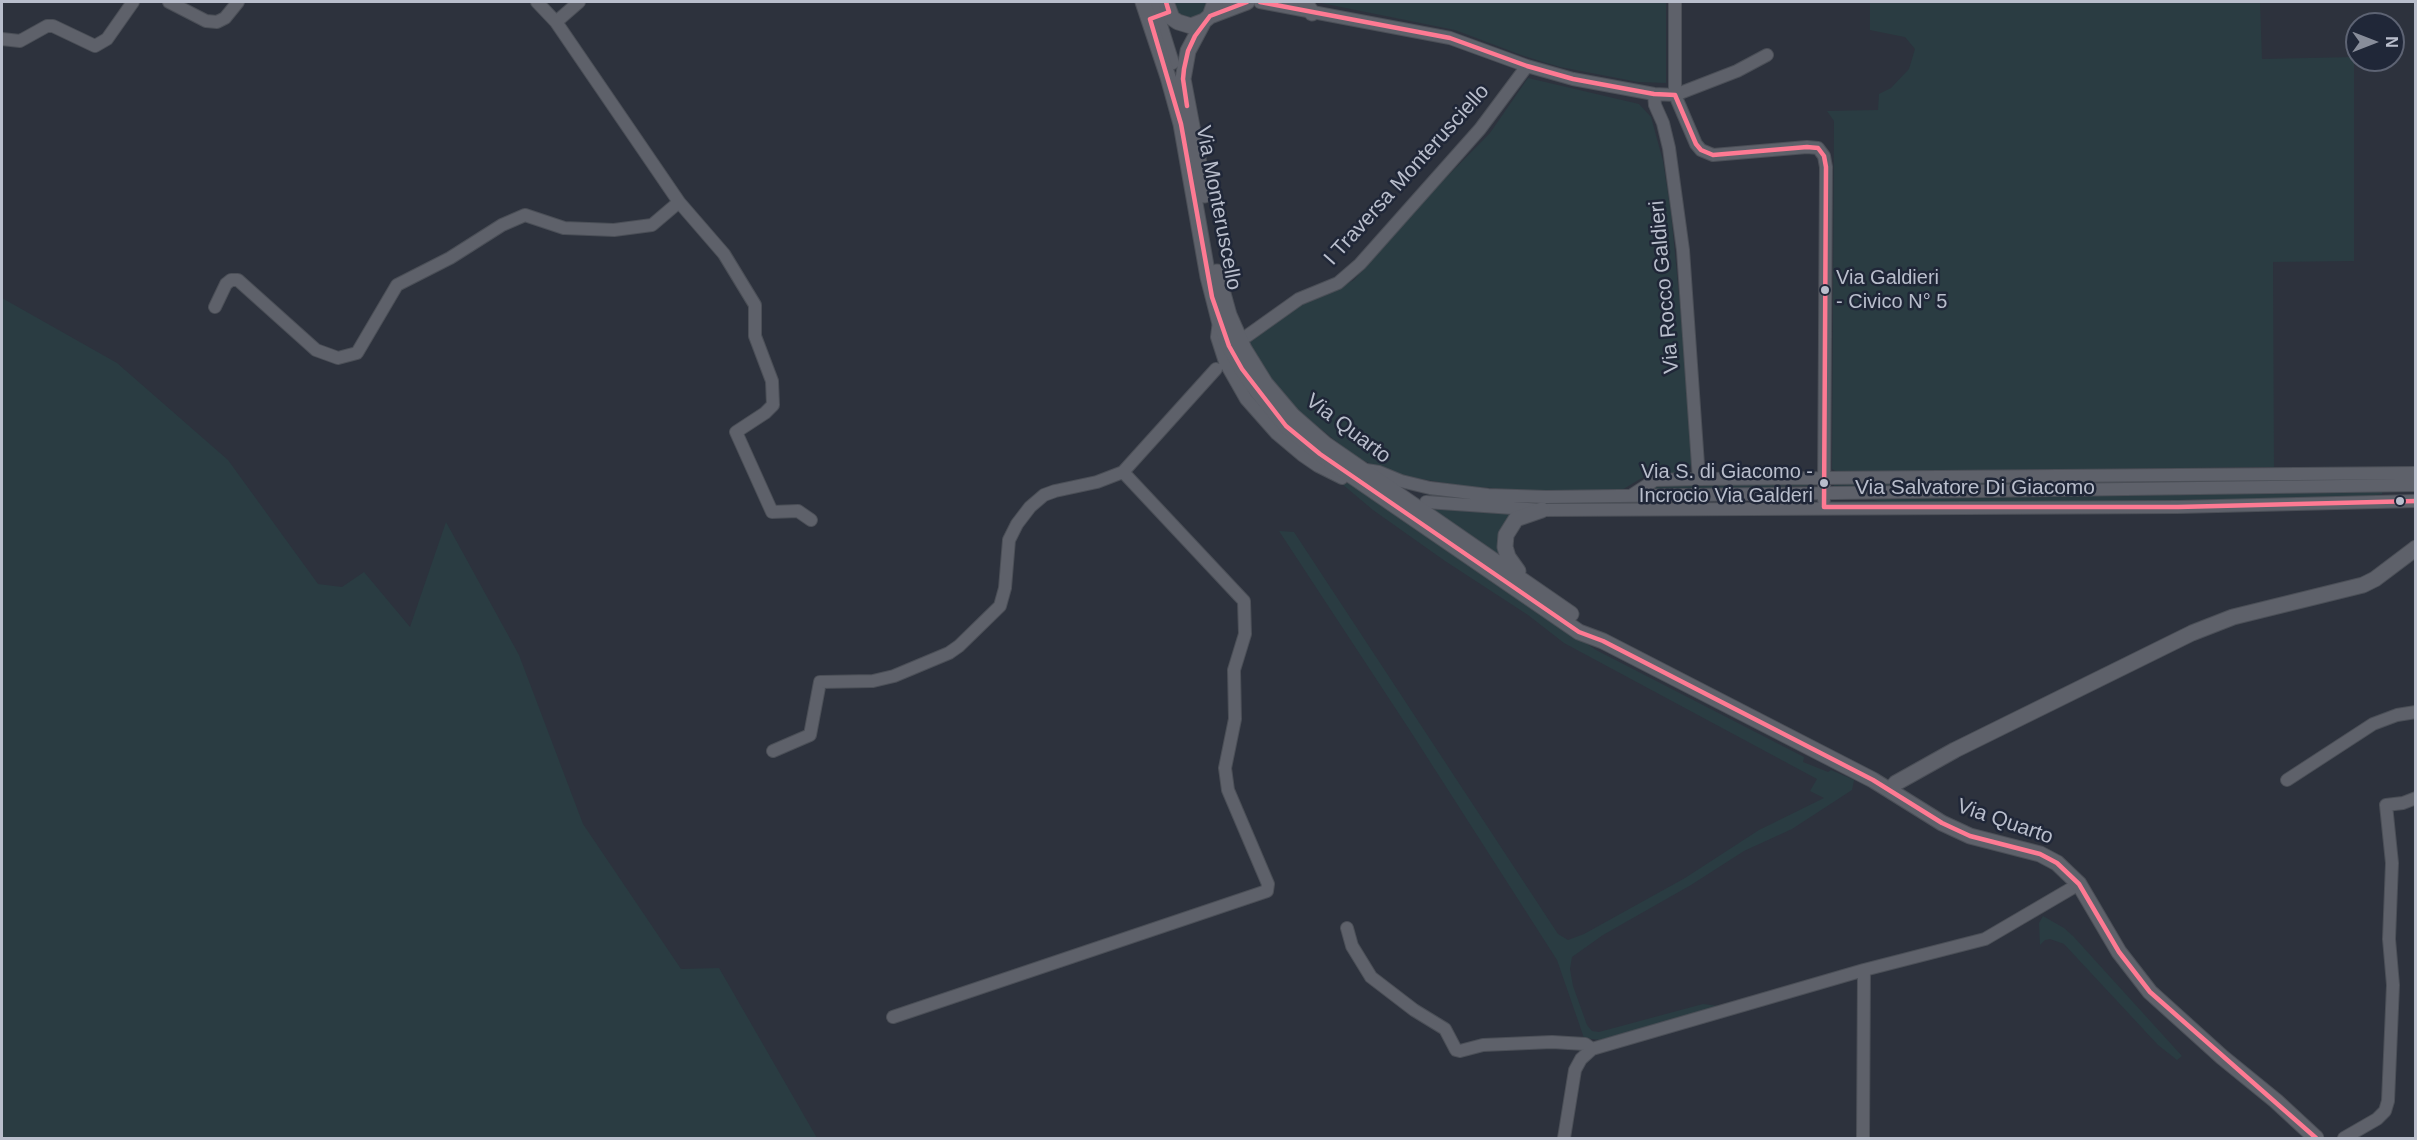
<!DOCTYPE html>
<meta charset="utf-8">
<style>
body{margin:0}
#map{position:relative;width:2417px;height:1140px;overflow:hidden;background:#2d323d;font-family:Arial,sans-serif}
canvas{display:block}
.frame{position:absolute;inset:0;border:3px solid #b9becc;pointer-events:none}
.north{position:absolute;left:2345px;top:12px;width:60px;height:60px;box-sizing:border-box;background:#202738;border:2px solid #5d6373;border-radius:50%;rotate:90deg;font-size:16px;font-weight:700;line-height:24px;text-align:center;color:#b9becc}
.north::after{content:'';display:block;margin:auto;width:21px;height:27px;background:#888d9a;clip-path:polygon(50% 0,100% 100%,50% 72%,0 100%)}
</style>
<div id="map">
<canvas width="2417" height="1140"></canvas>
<div class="frame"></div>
<div class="north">N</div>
</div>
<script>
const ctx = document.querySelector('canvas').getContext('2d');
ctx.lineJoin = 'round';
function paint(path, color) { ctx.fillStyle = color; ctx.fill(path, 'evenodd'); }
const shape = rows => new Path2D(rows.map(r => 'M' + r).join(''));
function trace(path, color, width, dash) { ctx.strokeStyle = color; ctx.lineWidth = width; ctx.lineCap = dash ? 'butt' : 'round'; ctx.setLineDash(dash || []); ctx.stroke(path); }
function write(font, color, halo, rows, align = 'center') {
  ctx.font = font + ' Arial,sans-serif'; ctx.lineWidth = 5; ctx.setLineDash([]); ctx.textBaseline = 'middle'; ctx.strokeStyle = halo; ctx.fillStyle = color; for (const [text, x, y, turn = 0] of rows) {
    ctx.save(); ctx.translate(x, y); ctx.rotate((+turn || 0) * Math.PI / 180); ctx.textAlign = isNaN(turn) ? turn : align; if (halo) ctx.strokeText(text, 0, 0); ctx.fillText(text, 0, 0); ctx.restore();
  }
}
const green = shape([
 [1172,2,1210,2,1209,8,1195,20,1177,15],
 [1316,2,1666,2,1666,83,1638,82,1560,67,1524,56,1455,30],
 [1870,2,2260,2,2262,59,2354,57,2354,261,2273,262,2274,467,1837,472,1832,469,1834,121,1827,111,1878,110,1879,94,1891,88,1909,69,1915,49,1905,37,1870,30],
 [1528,78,1639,104,1651,117,1663,161,1671,213,1683,336,1692,460,1690,468,1684,474,1675,476,1647,475,1620,491,1548,492,1464,486,1409,477,1382,469,1356,457,1286,401,1246,344,1302,304,1332,292,1354,280,1419,205,1490,133],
 [2,298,117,363,228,460,318,584,342,587,364,572,410,627,446,522,519,655,583,824,681,969,719,968,817,1138,2,1138],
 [1345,476,1470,565,1596,650,1804,757,1803,762,1828,772,1831,770,1854,780,1852,790,1792,829,1744,851,1691,885,1603,935,1572,957,1570,969,1573,986,1587,1025,1592,1031,1599,1032,1703,1004,1719,1006,1600,1040,1584,1038,1557,960,1409,729,1279,531,1294,532,1558,934,1568,940,1584,934,1685,878,1759,830,1824,798,1810,791,1817,779,1564,643,1528,615,1445,561,1373,510,1342,484],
 [2378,477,2378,480,1834,486,1834,483],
 [1810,483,1809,486,1655,490,1654,485],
 [2382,491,2382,494,2360,498,1891,503,1868,499,1847,498],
 [1426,503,1434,509,1515,514,1501,554,1498,556,1425,507],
 [2043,916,2064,928,2073,936,2182,1056,2177,1060,2158,1045,2064,944,2050,939,2045,940,2040,945,2039,923]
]);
const minor = shape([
 [169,2,206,21,217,22,225,18,238,2],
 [537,2,556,22,679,202],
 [1154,2,1173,63],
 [1260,2,1450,38,1527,66,1573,79,1654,94,1675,95,1696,144,1701,150,1713,155,1807,147,1818,148,1824,156,1826,167,1824,500],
 [1675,2,1675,95,1737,71,1767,55],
 [556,22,579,2],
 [2,39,20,41,47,26,53,26,95,46,107,39,133,2],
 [1654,94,1655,105,1663,123,1669,148,1683,250,1699,479],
 [215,307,226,284,231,280,238,280,316,350,338,358,357,353,397,285,450,258,502,225,525,215,564,228,614,230,652,225,679,202,724,254,755,305,755,336,772,381,773,405,765,413,736,432,772,512,798,511,811,520],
 [1219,321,1217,337,1225,362,1246,399,1277,434,1302,455,1318,466,1342,478],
 [1247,336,1299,299,1338,283,1360,264,1480,129,1527,66],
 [1366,470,1379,472,1401,481,1430,488,1488,495,1546,497,2416,485],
 [1632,495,1655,480,1699,479,2416,473],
 [1426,502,1542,510,2178,507,2416,501],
 [773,751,810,735,820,682,873,681,894,676,949,653,959,646,1000,606,1005,588,1009,540,1017,524,1030,507,1044,495,1055,491,1097,482,1123,472,1216,369],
 [2287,780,2373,724,2397,715,2416,712],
 [1347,928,1352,946,1371,977,1414,1010,1445,1029,1456,1050,1460,1051,1483,1045,1552,1042,1585,1044,1592,1049],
 [893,1017,1267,891,1268,884,1228,790,1225,768,1235,719,1234,670,1245,634,1244,601,1123,472],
 [1564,1138,1575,1070,1581,1059,1592,1049,1864,970,1985,939,2079,884],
 [1863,1138,1864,970],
 [2344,1138,2377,1119,2385,1111,2388,1101,2393,985,2389,939,2392,863,2386,805,2403,803,2416,798]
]);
const tertiary = shape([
 [1143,2,1168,77,1181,124,1208,277,1219,320,1229,346,1242,369,1257,391,1286,426,1320,454,1579,632,1603,641,1873,780,1942,823,1970,836,2040,854,2057,863,2079,884,2119,952,2150,992,2222,1057,2276,1101,2316,1138],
 [1166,2,1172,18,1178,22,1191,26,1204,21,1210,16,1215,2],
 [1305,2,1312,13],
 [1210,16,1247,2],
 [1204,21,1188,51,1183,79,1205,195],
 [1217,272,1229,315,1244,349,1265,383,1293,416,1325,444,1571,614],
 [1518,571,1508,557,1505,547,1506,535,1516,519,1542,510],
 [1890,790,1896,783,1955,750,2192,633,2233,617,2363,585,2375,579,2416,548]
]);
const bus1 = shape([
 [1166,2,1169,12,1150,19,1181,124,1212,297,1229,346,1242,369,1286,426,1320,454,1579,632,1603,641,1873,780,1942,823,1970,836,2040,854,2057,863,2079,884,2119,952,2150,992,2316,1138],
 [1260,2,1450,38,1527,66,1573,79,1654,94,1675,95,1696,144,1701,150,1713,155,1807,147,1818,148,1824,156,1826,167,1824,507,2178,507,2416,501],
 [1187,106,1183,79,1184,69,1188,51,1195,36,1210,16,1247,2]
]);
const markers = [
 [1825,290,5,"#b9becc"],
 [1824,483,5,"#b9becc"],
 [2400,501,5,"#b9becc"]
];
const busNames = [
 ["Via Galdieri",1836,278],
 ["- Civico N° 5",1836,302],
 ["Via S. di Giacomo -",1813,472,"right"],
 ["Incrocio Via Galderi",1813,496,"right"]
];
const streetNames = [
 ["I Traversa Monterusciello",1407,175,-48],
 ["Via Monteruscello",1218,208,79],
 ["Via Rocco Galdieri",1665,287,-95],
 ["Via Quarto",1348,429,37],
 ["Via Salvatore Di Giacomo",1975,488],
 ["Via Quarto",2005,822,19]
];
paint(green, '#2a3c42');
trace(minor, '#4b4f57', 14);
trace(tertiary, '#4b4f57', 17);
trace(minor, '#5e616a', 12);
trace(tertiary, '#5e616a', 15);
trace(bus1, '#fe7a93', 4.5);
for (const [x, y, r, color] of markers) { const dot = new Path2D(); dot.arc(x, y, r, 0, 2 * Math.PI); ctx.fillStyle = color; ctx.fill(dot); trace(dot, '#202738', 2); }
write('20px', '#b9becc', '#202738', busNames, 'left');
write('21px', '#b9becc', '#202738', streetNames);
</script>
